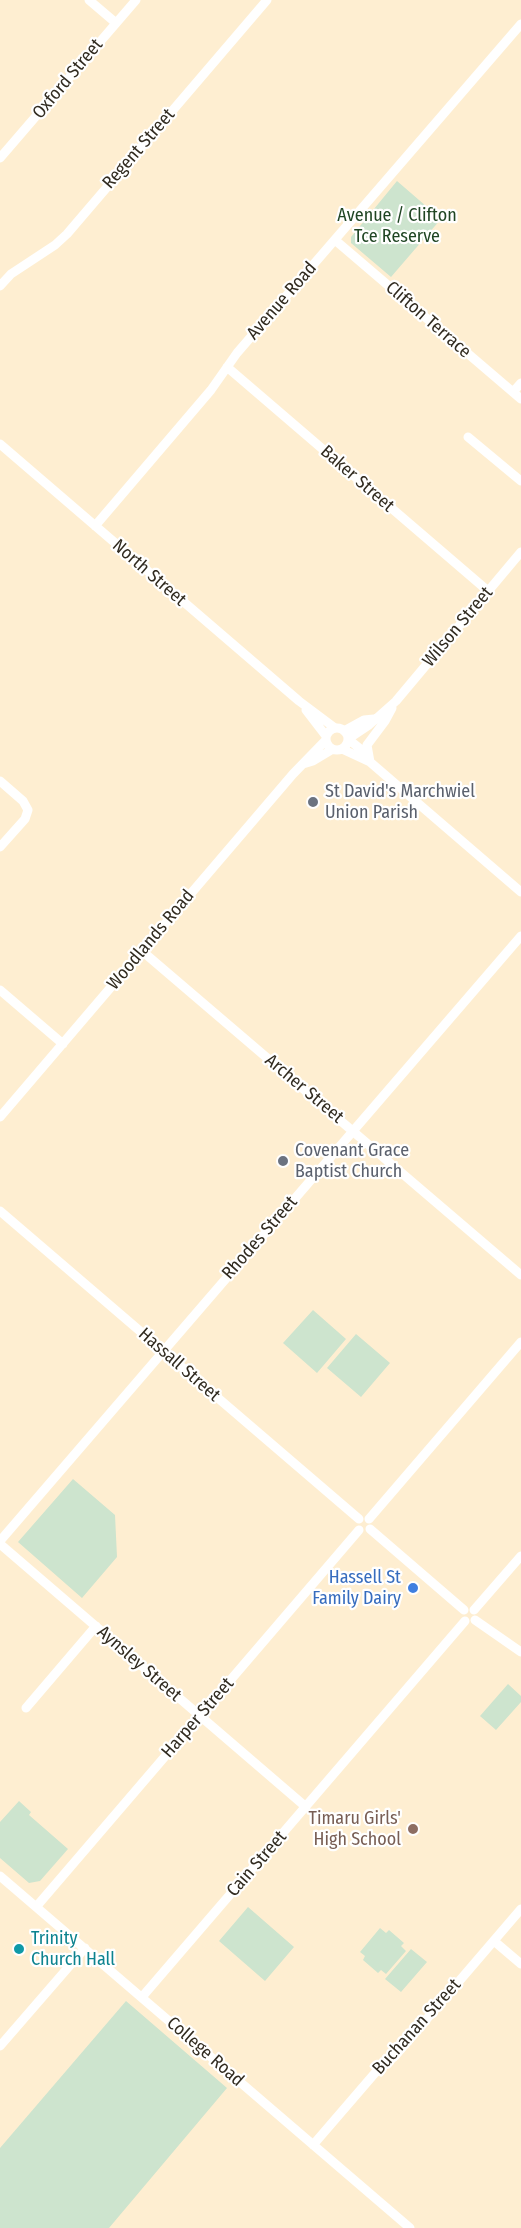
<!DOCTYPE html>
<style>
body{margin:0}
canvas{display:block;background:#feeed1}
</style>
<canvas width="521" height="2228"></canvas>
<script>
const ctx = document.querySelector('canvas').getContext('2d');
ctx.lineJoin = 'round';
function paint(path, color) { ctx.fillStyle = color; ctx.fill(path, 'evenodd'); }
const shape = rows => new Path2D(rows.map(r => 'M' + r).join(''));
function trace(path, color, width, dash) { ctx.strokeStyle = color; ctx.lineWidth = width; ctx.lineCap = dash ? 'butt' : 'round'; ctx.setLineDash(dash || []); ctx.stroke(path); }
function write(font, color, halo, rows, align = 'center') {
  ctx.font = font + ' "Fira Sans Condensed",sans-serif'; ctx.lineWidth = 4.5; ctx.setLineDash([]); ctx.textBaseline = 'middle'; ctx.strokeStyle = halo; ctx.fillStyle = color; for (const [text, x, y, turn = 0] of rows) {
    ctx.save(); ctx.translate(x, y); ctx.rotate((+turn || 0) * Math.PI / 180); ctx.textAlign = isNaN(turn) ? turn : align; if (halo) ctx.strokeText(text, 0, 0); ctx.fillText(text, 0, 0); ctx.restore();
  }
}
const green = shape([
 [397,181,441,219,391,277,351,243,351,237],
 [313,1310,346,1339,317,1373,283,1343],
 [356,1334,390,1363,361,1397,327,1368],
 [73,1479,115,1515,117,1557,82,1598,18,1542],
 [508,1684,521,1696,521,1702,496,1730,480,1716],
 [19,1801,31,1812,29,1815,68,1849,40,1881,29,1883,0,1858,0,1822],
 [248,1907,294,1947,265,1981,219,1941],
 [380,1928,386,1933,389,1930,404,1943,401,1946,406,1951,386,1974,381,1970,378,1973,363,1960,365,1956,360,1952],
 [411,1949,427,1962,401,1992,385,1979],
 [126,2001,227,2088,109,2228,0,2228,0,2148]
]);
const minor = shape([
 [89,0,116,23],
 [0,158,136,0],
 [335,240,521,399],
 [0,286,11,274,55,245,67,234,267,0],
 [227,367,488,591],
 [513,392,521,383],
 [468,437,521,481],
 [0,444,299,701,335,728],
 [95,526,211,390,237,353,521,24],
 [306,710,326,736],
 '326 739a11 11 0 1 1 22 0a11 11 0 1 1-22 0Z',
 [344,731,364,720,374,719],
 [348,739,369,725,396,701,521,552],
 [348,739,363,751,365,759],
 [342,749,370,762,521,892],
 [370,762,367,745,385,721,392,708],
 [303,764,313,761,333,749],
 [0,781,23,801,28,810,25,819,0,847],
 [142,951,521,1275],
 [0,990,63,1044],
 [0,1117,293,774,326,740],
 [0,1211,359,1519],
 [369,1519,521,1342],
 [370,1529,464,1610],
 [0,1541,521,936],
 [0,1544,306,1807],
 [474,1610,521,1556],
 [475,1620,521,1652],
 [26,1708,96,1626],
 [0,1876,410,2228],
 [36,1907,359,1530],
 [494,1941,521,1964],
 [142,1997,465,1621],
 [0,2046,85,1948],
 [313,2145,375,2073,395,2056,521,1909]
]);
const markers = [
 [313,802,6,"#6b7280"],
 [283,1161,6,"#6b7280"],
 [413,1588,6,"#3f7fe0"],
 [413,1829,6,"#8d6e63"],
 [19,1949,6,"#0f9aa8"]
];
const streetNames = [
 ["Oxford Street",68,79,-50],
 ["Regent Street",139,149,-49],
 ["Avenue Road",282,301,-49],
 ["Clifton Terrace",428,320,41],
 ["Baker Street",357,479,41],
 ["North Street",149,573,41],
 ["Wilson Street",458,627,-50],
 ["Woodlands Road",151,940,-50],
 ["Archer Street",304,1089,40],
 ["Rhodes Street",260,1238,-49],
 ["Hassall Street",179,1365,41],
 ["Aynsley Street",139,1664,41],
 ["Harper Street",198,1718,-49],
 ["Cain Street",257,1864,-49],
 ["Buchanan Street",417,2027,-48],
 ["College Road",205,2052,41]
];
const parkNames = [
 ["Avenue / Clifton",397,216],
 ["Tce Reserve",397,237]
];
const worshipNames = [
 ["St David's Marchwiel",325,792],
 ["Union Parish",325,813],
 ["Covenant Grace",295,1151],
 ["Baptist Church",295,1172]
];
const shopNames = [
 ["Hassell St",401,1578],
 ["Family Dairy",401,1599]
];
const educationNames = [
 ["Timaru Girls'",401,1819],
 ["High School",401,1840]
];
const cultureNames = [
 ["Trinity",31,1939],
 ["Church Hall",31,1960]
];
paint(green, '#cde4ce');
trace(minor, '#fff', 9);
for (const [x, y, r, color] of markers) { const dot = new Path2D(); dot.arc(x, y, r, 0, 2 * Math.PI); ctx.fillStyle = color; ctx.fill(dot); trace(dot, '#fff', 2); }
write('18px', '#312b20', '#fff', streetNames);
write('18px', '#1f4523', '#fff', parkNames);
write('18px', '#5b616d', '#fff', worshipNames, 'left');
write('18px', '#366cbe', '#fff', shopNames, 'right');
write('18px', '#785e54', '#fff', educationNames, 'right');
write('18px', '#0d838f', '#fff', cultureNames, 'left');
</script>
